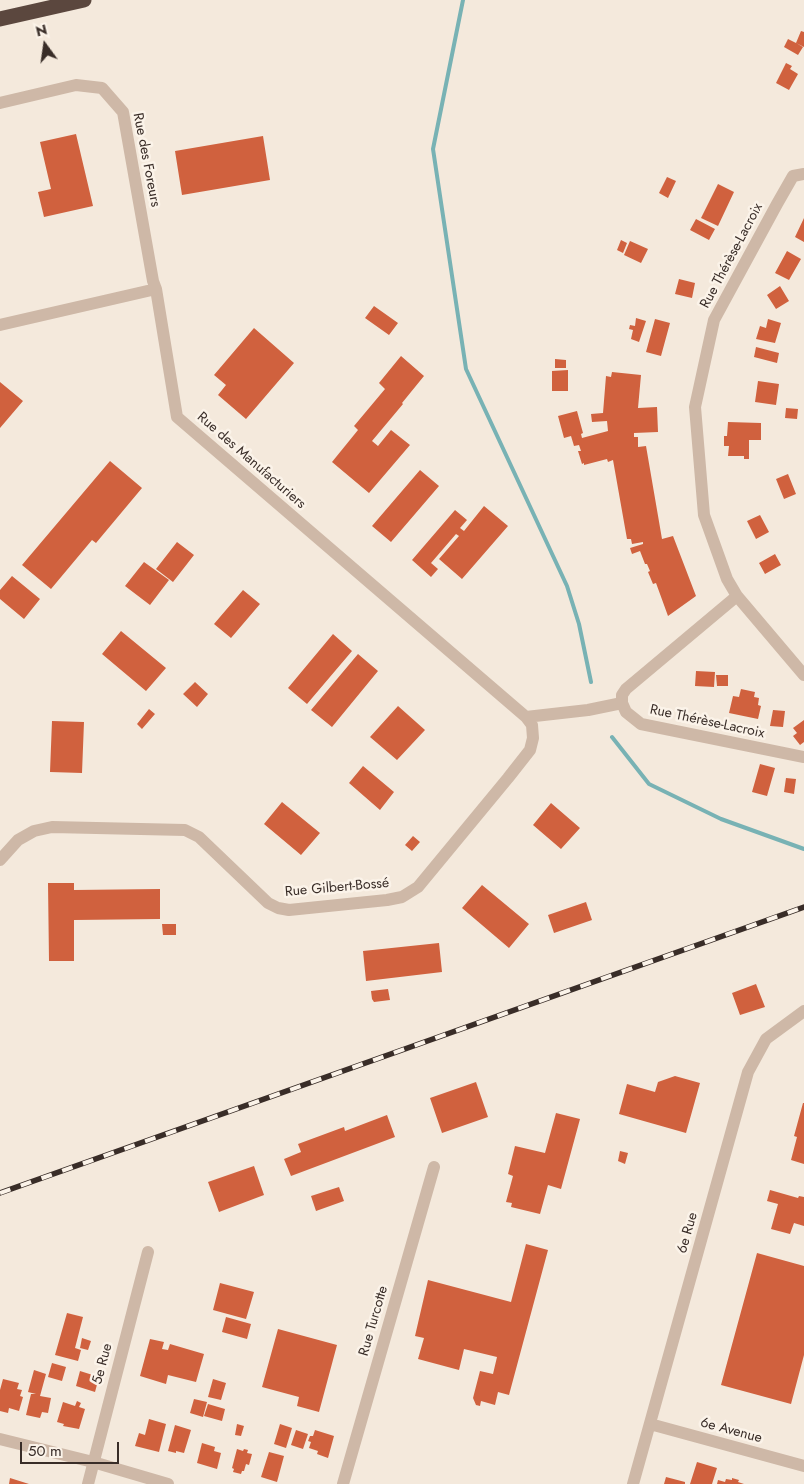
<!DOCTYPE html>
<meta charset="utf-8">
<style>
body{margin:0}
#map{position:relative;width:804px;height:1484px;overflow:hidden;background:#f4e9dc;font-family:Jost,sans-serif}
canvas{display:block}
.north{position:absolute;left:20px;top:20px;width:50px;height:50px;-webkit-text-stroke:4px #fbf3e9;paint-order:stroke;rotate:346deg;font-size:14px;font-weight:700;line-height:20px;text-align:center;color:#392d28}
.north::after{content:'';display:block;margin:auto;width:18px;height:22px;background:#392d28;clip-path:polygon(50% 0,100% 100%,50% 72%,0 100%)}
.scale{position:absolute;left:20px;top:1442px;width:99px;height:22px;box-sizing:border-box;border:2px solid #392d28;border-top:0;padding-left:6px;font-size:15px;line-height:18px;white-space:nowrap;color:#392d28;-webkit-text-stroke:4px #fbf3e9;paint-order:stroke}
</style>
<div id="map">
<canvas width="804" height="1484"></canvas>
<div class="north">N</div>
<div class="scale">50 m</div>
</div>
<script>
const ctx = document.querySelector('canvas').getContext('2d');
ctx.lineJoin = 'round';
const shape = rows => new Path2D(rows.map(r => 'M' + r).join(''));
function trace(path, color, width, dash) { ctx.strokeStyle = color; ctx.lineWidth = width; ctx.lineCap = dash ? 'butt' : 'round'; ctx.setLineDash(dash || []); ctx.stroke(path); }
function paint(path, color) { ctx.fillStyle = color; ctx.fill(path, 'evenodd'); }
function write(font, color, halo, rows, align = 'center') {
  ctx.font = font + ' Jost,sans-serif'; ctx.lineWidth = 5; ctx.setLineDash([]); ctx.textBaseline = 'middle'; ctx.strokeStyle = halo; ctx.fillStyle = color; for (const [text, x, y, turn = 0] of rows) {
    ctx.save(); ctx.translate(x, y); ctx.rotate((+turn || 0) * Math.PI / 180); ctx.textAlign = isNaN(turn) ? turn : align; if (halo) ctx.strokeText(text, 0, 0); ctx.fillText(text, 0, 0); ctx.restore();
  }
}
const stream = shape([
 [463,0,433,149,466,369,567,586,579,624,591,682],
 [612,737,649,784,721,819,804,849]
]);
const building = shape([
 [801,31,804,32,804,47,796,43,803,47,798,55,784,47,788,39,796,43],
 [786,63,792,66,790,69,798,74,789,90,776,83],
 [76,134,93,206,44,217,38,192,51,189,40,142],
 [263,136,270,180,182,195,175,151],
 [667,177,676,181,668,198,659,193],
 [718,184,734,192,718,226,701,218],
 [804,218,804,242,795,237],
 [696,219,715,229,709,240,690,230],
 [621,240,627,243,623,253,617,250],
 [630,241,648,249,641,263,624,255],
 [787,251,801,259,789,280,775,273],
 [679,279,695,283,692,298,675,294],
 [780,286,789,301,776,309,767,295],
 [374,306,398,323,389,335,365,318],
 [636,318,646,321,639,342,631,339,633,330,629,329,630,325,635,326],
 [655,319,670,323,661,356,646,352],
 [768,319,781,323,775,343,756,339,760,326,766,328],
 [254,328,294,363,246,419,218,395,226,385,214,375],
 [756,347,779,353,777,363,754,357],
 [401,356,424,376,402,403,403,404,372,441,378,446,391,430,410,445,369,493,332,462,358,430,354,426,385,389,379,383],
 [555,359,566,360,566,368,555,368],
 [568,370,568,391,552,391,552,371],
 [612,372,641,375,638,408,657,407,658,432,634,433,634,437,638,437,638,447,646,446,662,539,673,536,696,596,668,616,656,583,653,584,648,572,650,571,647,564,645,564,640,551,632,554,630,548,643,544,643,542,632,544,631,539,627,539,613,460,608,462,607,459,584,465,584,463,582,464,578,451,581,451,579,445,574,446,571,436,564,438,558,416,577,411,583,433,581,434,582,438,608,431,607,421,592,422,591,414,603,413,606,376,611,377],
 [758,381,779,384,776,405,755,402],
 [0,382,23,401,0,428],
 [786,408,798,409,797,419,785,418],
 [728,422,761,423,761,440,749,440,749,459,744,459,744,456,728,456,729,446,724,446,724,436,727,436],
 [110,461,142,488,96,543,92,540,51,589,22,565],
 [420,470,439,486,391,542,372,526],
 [788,474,796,494,784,499,776,479],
 [484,506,508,526,462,579,439,559,459,536,456,534,431,563,438,569,431,577,412,560,455,510,467,520,460,528,464,531],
 [760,515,769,532,756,539,747,521],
 [177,542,194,555,173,582,156,569],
 [775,554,781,565,765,574,759,563],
 [144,562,169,580,150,605,125,586],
 [12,576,40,599,24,619,0,599,0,590],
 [243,590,260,604,231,638,214,624],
 [121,631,166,668,146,691,102,654],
 [333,634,352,651,307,704,288,688],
 [358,654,378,671,332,727,311,710],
 [696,671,715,672,714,687,695,686],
 [716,675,728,675,728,686,717,686],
 [195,682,208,694,197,707,183,694],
 [741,689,755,692,754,697,759,698,758,705,761,706,758,719,729,713,733,696,739,697],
 [398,706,425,730,397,760,370,737],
 [149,709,155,714,142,729,137,724],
 [773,710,785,711,783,727,770,726],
 [804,720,804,742,800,745,793,736,797,733,793,728],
 [52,721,84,722,82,773,50,772],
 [760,764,775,768,767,796,752,792],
 [363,766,394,792,380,810,349,783],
 [786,778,796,779,794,794,784,792],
 [282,802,320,833,301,855,264,824],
 [551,803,580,828,561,849,533,825],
 [413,836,420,842,412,851,405,845],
 [48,883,74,883,74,890,160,889,160,919,74,920,74,961,49,961],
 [482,885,529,924,509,948,462,908],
 [586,902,592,920,554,933,548,915],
 [162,924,176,924,176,935,163,935],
 [439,943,442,972,366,981,363,951],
 [756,984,765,1007,740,1015,732,993],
 [388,989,390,1000,374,1002,372,999,371,991],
 [675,1076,700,1083,686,1133,619,1114,627,1084,655,1092,658,1082],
 [476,1082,488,1117,442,1133,430,1098],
 [803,1103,804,1103,804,1164,791,1160,797,1137,794,1136],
 [556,1113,580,1119,561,1189,548,1185,540,1214,511,1207,512,1203,506,1202,513,1176,508,1174,515,1146,545,1153],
 [387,1115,395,1137,291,1176,284,1159,301,1152,298,1144,344,1127,345,1131],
 [620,1151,628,1153,625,1164,618,1161],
 [254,1166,264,1195,219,1212,208,1182],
 [339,1187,344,1201,316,1211,311,1196],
 [770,1190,798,1198,799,1196,804,1197,804,1226,794,1223,790,1234,771,1229,778,1204,767,1201],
 [526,1244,548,1250,509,1395,498,1392,495,1405,481,1401,480,1406,476,1405,473,1398,480,1371,493,1374,497,1357,464,1349,459,1370,418,1359,424,1338,415,1336,428,1280,511,1302],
 [757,1253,804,1266,804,1355,791,1404,721,1385],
 [220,1283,254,1292,246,1319,213,1310],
 [67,1313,83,1317,75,1348,81,1350,78,1361,55,1355],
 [226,1317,251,1324,247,1339,222,1332],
 [278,1329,337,1345,319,1412,297,1406,299,1397,262,1387],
 [82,1338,91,1341,88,1350,80,1348],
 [150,1339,164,1342,162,1349,168,1350,170,1344,204,1354,196,1382,168,1375,166,1384,140,1376],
 [52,1363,66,1367,62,1381,48,1377],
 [34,1370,46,1374,40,1396,51,1398,48,1413,42,1412,40,1418,26,1415,31,1394,36,1394,28,1392],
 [80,1371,99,1377,95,1392,76,1386],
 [3,1379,19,1383,17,1389,22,1390,20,1396,23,1397,19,1411,9,1408,8,1413,0,1411,0,1390],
 [213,1379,226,1383,221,1400,208,1397],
 [194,1399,207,1402,203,1417,190,1413],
 [77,1401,81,1403,79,1407,85,1409,79,1429,63,1426,64,1424,57,1422,63,1402,75,1406],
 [208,1404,225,1409,222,1421,204,1416],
 [149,1419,166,1424,159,1452,135,1446,139,1433,145,1435],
 [237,1424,244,1426,241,1436,235,1435],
 [280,1424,292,1428,286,1448,274,1444],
 [175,1425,191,1430,184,1453,176,1451,176,1453,168,1451],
 [296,1430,308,1434,303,1449,291,1445],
 [315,1430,334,1436,328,1458,317,1454,318,1451,309,1448,311,1442,308,1441,310,1436,313,1436],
 [202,1443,215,1447,214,1451,221,1453,217,1469,197,1463],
 [237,1449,243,1451,244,1449,248,1450,247,1453,252,1454,249,1465,246,1464,244,1471,242,1471,241,1474,233,1472,234,1469,232,1468],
 [269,1452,284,1456,277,1482,261,1477],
 [697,1462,717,1468,712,1484,690,1484],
 [666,1477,685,1482,685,1484,664,1484],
 [10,1478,29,1484,9,1484],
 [732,1478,739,1480,738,1482,744,1484,717,1484,718,1480,725,1482,726,1479,732,1480]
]);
const street = shape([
 [0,103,76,85,102,88,123,112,153,281,156,289,177,417,526,717,532,725,533,738,530,750,508,778,418,887,402,897,387,900,289,910,278,908,268,903,199,837,185,830,52,827,34,831,18,840,0,860],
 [804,174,793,176,777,204,714,320,695,407,704,515,727,579,737,596,804,675],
 [0,325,156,289],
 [737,596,626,689,622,695,622,703,626,712,641,724,804,757],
 [526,717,588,710,622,703],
 [650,1424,804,1466],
 [0,1439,93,1462,168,1484],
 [88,1484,148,1252],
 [343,1484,434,1167],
 [633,1484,748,1072,766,1039,804,1011]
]);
const highway = shape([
 [0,19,84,0]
]);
const rail = shape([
 [0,1193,804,907]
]);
const streetNames = [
 ["Rue des Foreurs",146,160,79],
 ["Rue Thérèse-Lacroix",732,256,-62],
 ["Rue des Manufacturiers",251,461,41],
 ["Rue Thérèse-Lacroix",707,722,12],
 ["Rue Gilbert-Bossé",337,888,-5],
 ["6e Rue",688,1233,-74],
 ["Rue Turcotte",374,1321,-74],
 ["5e Rue",103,1364,-75],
 ["6e Avenue",731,1431,15]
];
trace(stream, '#78b2b4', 4);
paint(building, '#d0613e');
trace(street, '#ceb8a7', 12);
trace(highway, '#5b473e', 15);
trace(rail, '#392d28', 5.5);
trace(rail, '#fbf3e9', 4, [11]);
write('14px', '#392d28', '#fbf3e9', streetNames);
</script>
